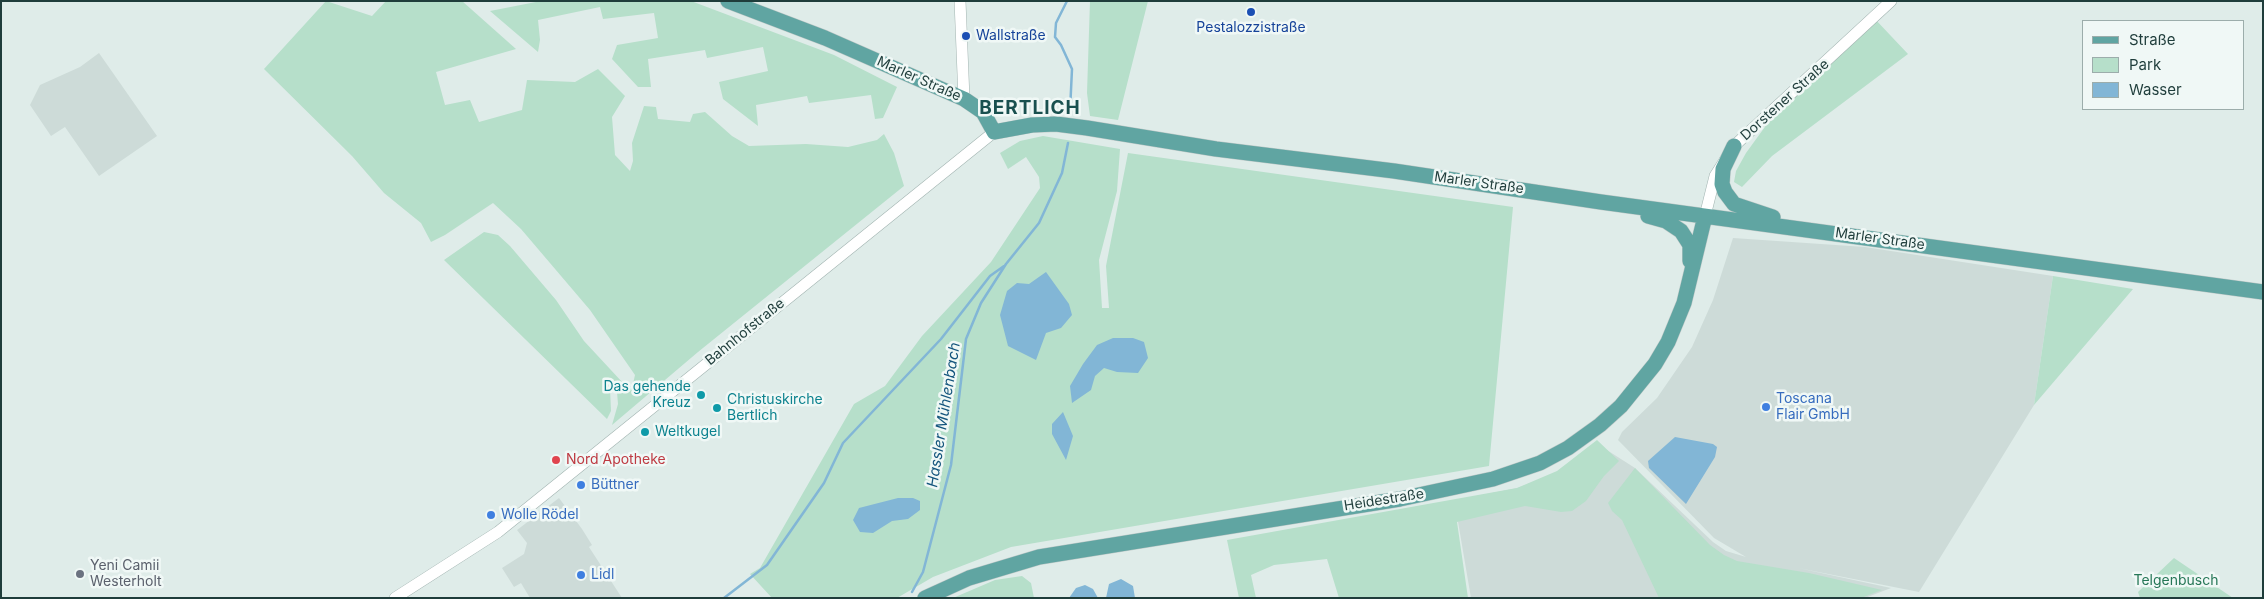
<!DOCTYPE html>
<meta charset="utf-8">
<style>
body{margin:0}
#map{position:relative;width:2264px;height:599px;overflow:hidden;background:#dfece9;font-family:Inter,sans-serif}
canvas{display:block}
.frame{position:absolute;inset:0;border:2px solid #1f3d3b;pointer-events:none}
.legend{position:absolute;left:2082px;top:20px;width:162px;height:90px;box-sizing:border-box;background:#f0f8f6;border:1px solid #9cadab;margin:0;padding:6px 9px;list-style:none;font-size:15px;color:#1f3d3b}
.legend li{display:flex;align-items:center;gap:10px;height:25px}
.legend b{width:25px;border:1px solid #9cadab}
</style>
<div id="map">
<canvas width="2264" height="599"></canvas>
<div class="frame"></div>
<ul class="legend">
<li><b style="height:6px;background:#60a5a2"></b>Straße</li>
<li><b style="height:14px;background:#b6dfca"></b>Park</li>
<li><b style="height:14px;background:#82b6d6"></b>Wasser</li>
</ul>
</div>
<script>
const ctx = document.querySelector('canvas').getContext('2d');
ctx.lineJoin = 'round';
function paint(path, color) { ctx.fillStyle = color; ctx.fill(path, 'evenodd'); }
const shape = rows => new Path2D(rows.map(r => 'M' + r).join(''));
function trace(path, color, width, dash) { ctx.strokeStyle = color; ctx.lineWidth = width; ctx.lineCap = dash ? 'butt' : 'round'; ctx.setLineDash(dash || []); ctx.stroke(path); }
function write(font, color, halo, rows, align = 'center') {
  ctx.font = font + ' Inter,sans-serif'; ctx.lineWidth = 5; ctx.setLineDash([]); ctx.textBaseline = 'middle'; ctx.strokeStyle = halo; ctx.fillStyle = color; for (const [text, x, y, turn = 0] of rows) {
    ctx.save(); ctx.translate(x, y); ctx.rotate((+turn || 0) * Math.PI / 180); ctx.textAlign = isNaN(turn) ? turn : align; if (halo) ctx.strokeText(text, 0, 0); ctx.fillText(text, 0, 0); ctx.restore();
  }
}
const built = shape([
 [99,53,157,136,99,176,65,127,51,136,30,105,40,85,80,67],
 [1733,238,1865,247,2053,276,2034,405,1919,592,1798,568,1891,588,1865,598,1471,598,1455,504,1477,496,1517,488,1559,473,1599,445,1635,468,1713,542,1726,551,1746,557,1714,538,1618,440,1622,432,1657,398,1692,347,1713,300],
 [559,498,582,529,592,545,589,547,622,598,530,598,521,583,514,587,502,568,524,554,527,543,517,530]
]);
const green = shape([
 [326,1,372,16,386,1,462,1,516,49,436,72,445,105,470,100,479,122,522,110,527,80,575,82,598,69,625,96,612,117,615,155,630,171,633,161,632,143,644,106,656,107,658,119,690,122,693,114,705,112,732,136,749,146,806,144,848,147,877,140,884,134,894,153,904,186,698,352,612,425,618,404,617,392,632,388,635,375,590,310,521,229,493,203,445,235,431,242,421,223,384,193,352,156,264,69],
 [541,1,691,1,834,55,897,87,883,118,875,119,871,95,809,103,807,96,756,105,758,126,723,99,719,82,768,71,763,47,707,58,705,50,648,59,651,87,638,87,612,59,617,45,658,38,654,13,603,19,600,7,538,20,540,40,538,52,490,11],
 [1090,1,1148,1,1118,120,1090,116,1087,93],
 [1874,18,1908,54,1772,156,1742,187,1734,182,1736,171,1746,153,1783,102],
 [1043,136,1120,149,1117,191,1099,260,1102,308,1109,308,1106,266,1128,153,1513,207,1489,466,1011,547,933,577,897,598,772,598,750,574,760,568,854,404,885,386,922,336,991,262,1040,188,1039,177,1026,157,1008,169,1000,153,1020,141],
 [484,232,498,235,510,246,556,300,584,341,623,383,610,388,611,411,607,419,444,260],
 [2053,276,2133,289,2034,405],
 [1597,440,1619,461,1604,476,1586,501,1572,511,1561,512,1525,506,1457,522,1468,598,1339,598,1327,559,1274,565,1251,575,1256,598,1239,598,1227,540,1517,488,1557,471],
 [1635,468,1710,545,1724,555,1737,561,1809,573,1882,590,1861,598,1659,598,1622,520,1612,511,1608,503],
 [2174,558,2233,598,2140,598,2138,592],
 [1022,576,1031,583,1034,598,953,598,995,580]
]);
const water = shape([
 [1046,272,1069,304,1072,315,1061,328,1046,333,1036,360,1008,346,1000,315,1007,291,1017,283,1029,284],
 [1113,338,1133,338,1144,342,1148,358,1138,373,1117,372,1104,368,1095,376,1091,390,1072,403,1070,386,1083,364,1097,345],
 [1063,412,1073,436,1066,460,1052,434,1052,424],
 [1675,437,1713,444,1717,447,1715,457,1686,504,1649,468,1648,461],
 [898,498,913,498,920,501,920,510,908,519,892,521,873,533,860,532,853,520,859,508],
 [1121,579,1133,586,1135,598,1106,598,1109,584],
 [1085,585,1093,589,1098,598,1069,598,1076,588]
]);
const stream = shape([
 [1067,1,1056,23,1055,37,1061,45,1072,69,1070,111],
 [912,592,923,572,951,465,966,339,981,303,1006,264,1039,223,1062,173,1068,143],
 [724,598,767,565,824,483,843,443,941,339,990,276,1004,266]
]);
const minor = shape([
 [960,1,964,99],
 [1705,216,1715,176,1734,146,1891,1],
 [395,598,498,532,994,132]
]);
const major = shape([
 [728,1,825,38,964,99,983,112,994,132,1032,125,1056,124,1087,128,1216,149,1394,171,1601,202,2263,292],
 [1734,146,1723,169,1722,184,1725,192,1734,204,1773,217],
 [1648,216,1666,221,1681,231,1690,245,1690,261],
 [925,598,969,578,1039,557,1400,499,1493,479,1540,463,1568,448,1600,425,1621,406,1655,364,1668,342,1684,303,1705,216]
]);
const markers = [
 [1251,12,5,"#1a4fb4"],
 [966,36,5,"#1a4fb4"],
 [701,395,5,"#0f9aa8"],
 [1766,407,5,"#3f7fe0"],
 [717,408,5,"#0f9aa8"],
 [645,432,5,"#0f9aa8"],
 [556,460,5,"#e0444e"],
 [581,485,5,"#3f7fe0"],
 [491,515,5,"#3f7fe0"],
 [80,574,5,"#6b7280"],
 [581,575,5,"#3f7fe0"]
];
const transitNames = [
 ["Pestalozzistraße",1251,28],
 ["Wallstraße",976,36,"left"]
];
const streetNames = [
 ["Marler Straße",919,79,24],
 ["Dorstener Straße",1785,100,-42],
 ["Marler Straße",1479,183,8],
 ["Marler Straße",1880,239,8],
 ["Bahnhofstraße",745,332,-39],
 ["Heidestraße",1384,500,-9]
];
const cultureNames = [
 ["Das gehende",691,387,"right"],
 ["Kreuz",691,403,"right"],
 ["Christuskirche",727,400],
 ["Bertlich",727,416],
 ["Weltkugel",655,432]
];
const shopNames = [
 ["Toscana",1776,399],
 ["Flair GmbH",1776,415],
 ["Büttner",591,485],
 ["Wolle Rödel",501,515],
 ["Lidl",591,575]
];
const healthNames = [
 ["Nord Apotheke",566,460]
];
const worshipNames = [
 ["Yeni Camii",90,566],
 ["Westerholt",90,582]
];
const parkNames = [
 ["Telgenbusch",2176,581]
];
const waterNames = [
 ["Hassler Mühlenbach",944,415,-81]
];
const districtNames = [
 ["BERTLICH",1030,108]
];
paint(built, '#cddbd8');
paint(green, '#b6dfca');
paint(water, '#82b6d6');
trace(stream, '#82b6d6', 2.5);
trace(minor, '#a2b4b1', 12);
trace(major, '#c0c9c8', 16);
trace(minor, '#fff', 11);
trace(major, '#60a5a2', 15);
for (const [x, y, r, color] of markers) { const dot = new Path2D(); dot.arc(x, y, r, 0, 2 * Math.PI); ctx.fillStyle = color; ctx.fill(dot); trace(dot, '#f0f8f6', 2); }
write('14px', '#164399', '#f0f8f6', transitNames);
write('14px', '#1f3d3b', '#f0f8f6', streetNames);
write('14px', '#0d838f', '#f0f8f6', cultureNames, 'left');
write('14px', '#366cbe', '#f0f8f6', shopNames, 'left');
write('14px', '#be3a42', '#f0f8f6', healthNames, 'left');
write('14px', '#5b616d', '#f0f8f6', worshipNames, 'left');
write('14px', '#267757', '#f0f8f6', parkNames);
write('italic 15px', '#14557d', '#f0f8f6', waterNames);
ctx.letterSpacing = '1px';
write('bold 19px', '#19504f', '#f0f8f6', districtNames);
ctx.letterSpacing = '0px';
</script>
